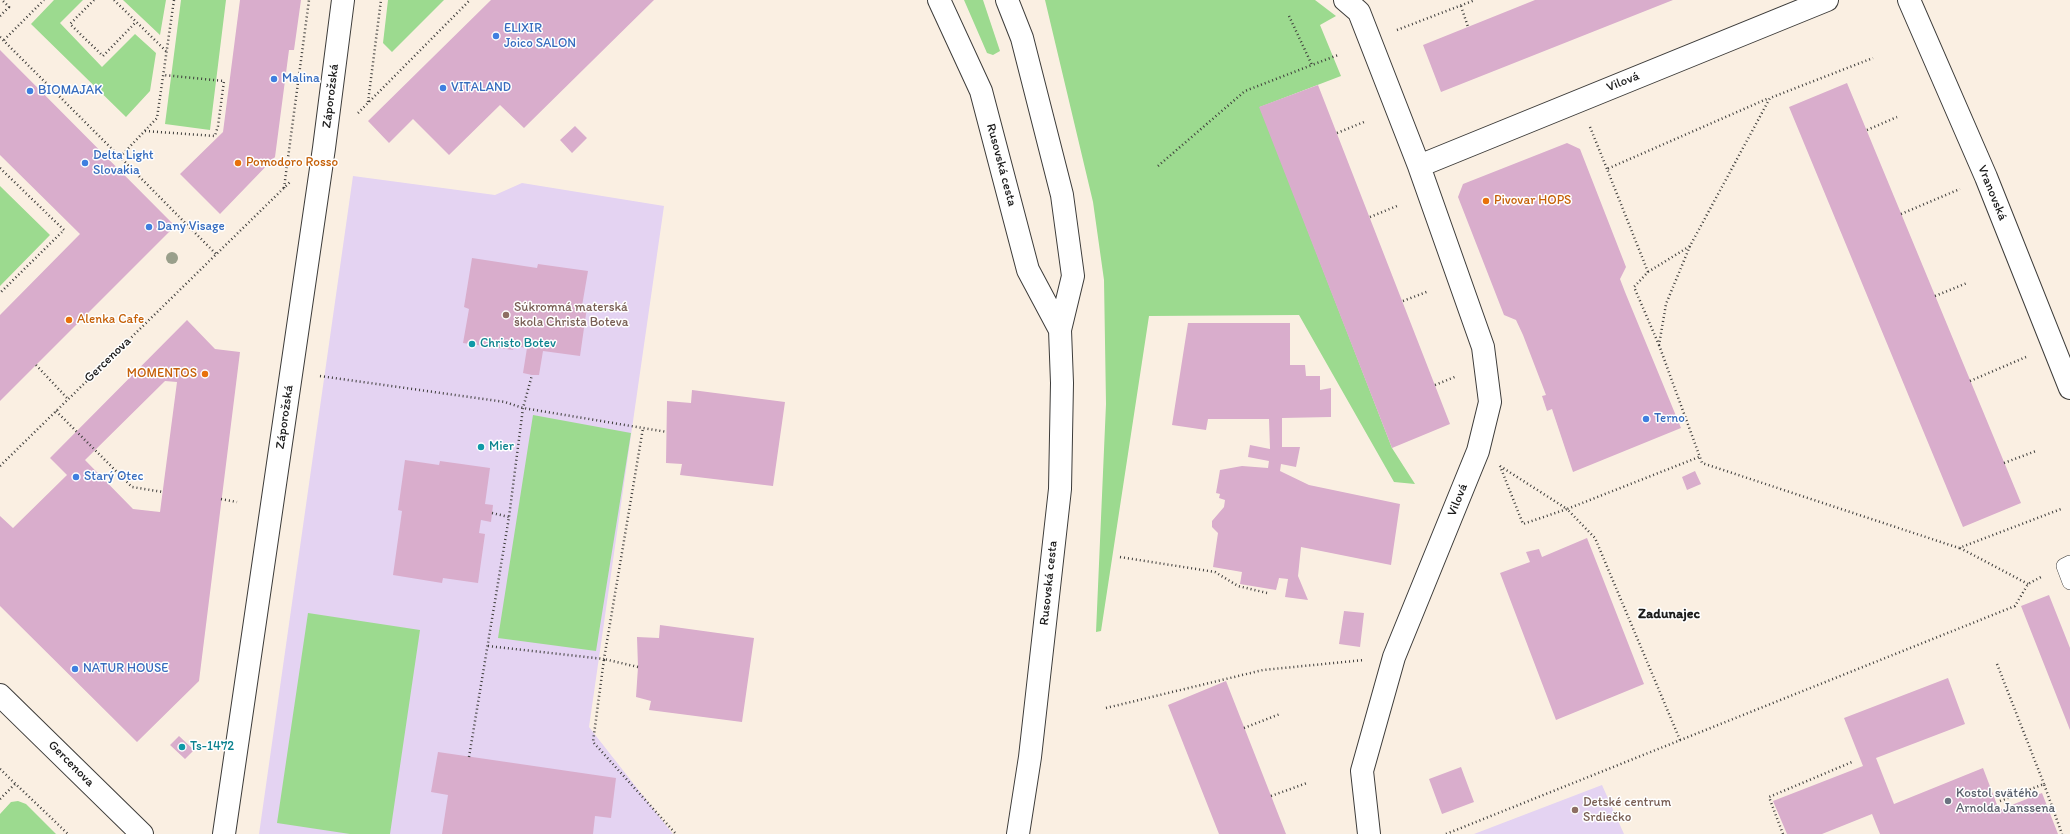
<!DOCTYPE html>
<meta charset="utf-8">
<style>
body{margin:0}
canvas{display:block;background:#faefe2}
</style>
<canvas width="2070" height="834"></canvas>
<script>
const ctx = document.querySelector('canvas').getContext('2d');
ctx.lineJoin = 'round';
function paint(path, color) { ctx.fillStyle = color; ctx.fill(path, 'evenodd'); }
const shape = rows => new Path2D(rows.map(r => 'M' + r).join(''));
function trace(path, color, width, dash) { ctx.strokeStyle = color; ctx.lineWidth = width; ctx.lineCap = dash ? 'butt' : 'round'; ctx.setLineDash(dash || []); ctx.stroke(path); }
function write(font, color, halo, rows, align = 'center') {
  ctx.font = font + ' Itim,sans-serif'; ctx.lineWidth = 3; ctx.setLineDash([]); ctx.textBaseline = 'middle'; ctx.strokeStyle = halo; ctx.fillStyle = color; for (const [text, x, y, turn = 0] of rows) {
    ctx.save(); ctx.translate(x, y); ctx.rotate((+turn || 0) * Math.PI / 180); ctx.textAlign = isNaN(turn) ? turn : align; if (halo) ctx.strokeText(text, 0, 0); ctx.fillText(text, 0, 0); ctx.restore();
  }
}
const built = shape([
 [353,176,495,195,522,183,664,206,589,727,673,834,259,834],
 [1602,785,1624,834,1474,834]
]);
const green = shape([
 [54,0,83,0,60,23,102,67,135,34,156,53,150,91,126,117,31,24],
 [123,0,166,0,160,35],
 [181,0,226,0,210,130,165,124],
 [388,0,444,0,392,52,383,43],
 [964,0,983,0,1000,51,993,55,987,53],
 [1045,0,1315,0,1336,16,1320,25,1341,76,1260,107,1392,448,1415,484,1394,482,1299,315,1149,316,1101,631,1096,632,1106,404,1104,280,1093,202],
 [0,186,50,235,0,286],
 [533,415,631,433,596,651,498,638],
 [308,613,420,630,390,834,350,834,277,823],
 [18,801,26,804,56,834,0,834,0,814,11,802]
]);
const building = shape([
 [240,0,301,0,294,50,289,50,275,157,220,214,180,174,223,132],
 [491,0,654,0,524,128,500,105,449,155,413,119,389,143,368,121],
 [1535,0,1673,0,1441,92,1423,45],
 [0,50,175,226,0,401,0,315,80,234,0,155],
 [1847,83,2021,503,1963,527,1789,107],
 [1318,85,1450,424,1392,448,1259,107],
 [575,126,587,138,572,153,560,140],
 [1567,143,1580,149,1626,267,1620,279,1625,292,1681,428,1573,472,1552,409,1547,411,1542,396,1546,395,1523,335,1516,320,1504,315,1458,197,1463,184],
 [472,258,537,268,538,264,588,271,582,306,587,307,580,356,543,351,539,375,532,375,523,373,527,348,514,346,513,350,463,343,469,309,464,307],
 [187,320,215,349,240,352,199,681,137,742,0,606,0,516,13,528,67,475,50,458],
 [165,381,177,382,160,512,133,509,85,460],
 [1188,323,1290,323,1290,365,1305,365,1306,376,1320,376,1320,390,1331,388,1331,417,1282,418,1282,447,1300,447,1296,467,1281,464,1280,471,1309,485,1400,504,1391,565,1301,547,1298,576,1308,600,1285,597,1288,579,1279,578,1276,590,1240,584,1242,572,1213,567,1218,533,1212,527,1212,521,1224,507,1225,500,1219,498,1220,494,1216,493,1220,470,1242,466,1268,468,1269,461,1248,457,1250,445,1270,449,1269,419,1208,419,1206,430,1172,425],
 [692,390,785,402,773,486,680,475,682,464,666,463,667,401,691,403],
 [405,460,439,465,440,461,490,468,485,504,493,505,491,522,481,520,479,533,485,534,478,583,443,578,442,583,393,575,402,511,398,510],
 [1695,471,1701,484,1687,490,1682,477],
 [1587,538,1644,684,1556,720,1500,573,1530,562,1526,552,1539,549,1542,557],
 [2049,595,2070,648,2070,730,2021,606],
 [1344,611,1364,613,1360,647,1339,644],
 [660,625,754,638,742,722,649,710,651,701,636,697,638,667,637,637,659,638],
 [1948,678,1965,724,1876,758,1894,804,1983,768,1999,810,2042,793,2058,834,1880,834,1872,814,1822,834,1787,834,1773,801,1863,766,1844,718],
 [1226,681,1286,834,1219,834,1168,705],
 [179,736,194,750,185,759,170,745],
 [438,752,616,778,611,818,595,816,593,834,442,834,448,795,431,792],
 [1461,767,1474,802,1442,814,1429,779]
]);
const path = shape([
 [94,0,70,24,103,56,136,22],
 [114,0,166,51],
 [174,0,157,118,120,157,216,254],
 [1461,6,1468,27],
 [0,16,9,7,2,0],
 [1289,16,1312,65,1338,55],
 [1397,30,1475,0],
 [0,37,120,157],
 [4,40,44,0],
 [368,102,381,0],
 [358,113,470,0],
 [1590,127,1607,169],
 [1867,130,1897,117],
 [145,131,215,136,218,126,224,81,163,75],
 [1337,133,1364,122],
 [1158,166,1245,91,1312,65],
 [0,168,64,230,0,293],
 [284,188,309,0],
 [1901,214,1960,189],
 [1370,217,1397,206],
 [1690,246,1666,304,1659,345,1634,287,1648,272,1690,246,1770,98,1873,58],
 [1648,272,1607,169,1769,98],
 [1935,296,1967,283],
 [1403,301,1429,291],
 [1659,345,1702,463,1959,548,2061,509],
 [36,365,68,399],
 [320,376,505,402,523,408,667,432],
 [1970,381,2026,357],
 [1435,385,1457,376],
 [56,411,132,487,163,492],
 [2004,463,2036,451],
 [0,466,290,182],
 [1500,466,1567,509,1523,524,1500,466],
 [221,499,237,502],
 [492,513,509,517],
 [1960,548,2028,584],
 [1120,557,1215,572,1238,586,1267,593],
 [488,646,604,659,643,428],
 [1997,664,2044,784],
 [638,667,604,659,593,742,676,834],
 [1106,708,1263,670,1364,660],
 [1244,728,1280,714],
 [1680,740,1595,538,1567,509,1699,457],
 [469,757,509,517,523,408,532,375],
 [0,769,68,834],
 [1271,796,1307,783],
 [0,799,15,784],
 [2000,801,2044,784,2062,834],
 [1446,834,2015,606,2028,584,2041,577],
 [1783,834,1769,797,1852,762]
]);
const service = shape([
 [2070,563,2064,566,2070,582]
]);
const minor = shape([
 [1345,0,1359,12,1419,166,1483,347,1490,402,1478,451,1394,657,1362,771,1369,834],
 [1909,0,1986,177,2070,388],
 [1419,166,1827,0],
 [0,695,142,834],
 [224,834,324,148,343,0]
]);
const tertiary = shape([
 [939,0,981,91,1028,270,1060,330],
 [1007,0,1022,38,1062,195,1073,276,1060,330,1062,383,1060,489,1030,757,1018,834]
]);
const trees = [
 [172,258]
];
const markers = [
 [496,36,4,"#3f7fe0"],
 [274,79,4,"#3f7fe0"],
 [443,88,4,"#3f7fe0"],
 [30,91,4,"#3f7fe0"],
 [85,163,4,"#3f7fe0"],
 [238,163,4,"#e8710a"],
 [1486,201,4,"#e8710a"],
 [149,227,4,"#3f7fe0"],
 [506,315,4,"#8d6e63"],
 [69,320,4,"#e8710a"],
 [472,344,4,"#0f9aa8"],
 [205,374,4,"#e8710a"],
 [1646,419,4,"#3f7fe0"],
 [481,447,4,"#0f9aa8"],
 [76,477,4,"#3f7fe0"],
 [75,669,4,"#3f7fe0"],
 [182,747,4,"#0f9aa8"],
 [1948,801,4,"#6b7280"],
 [1575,810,4,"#8d6e63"]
];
const shopNames = [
 ["ELIXIR",504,29],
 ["Joico SALON",504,44],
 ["Malina",282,79],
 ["VITALAND",451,88],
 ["BIOMAJAK",38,91],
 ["Delta Light",93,156],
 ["Slovakia",93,171],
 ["Dany Visage",157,227],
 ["Terno",1654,419],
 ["Starý Otec",84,477],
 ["NATUR HOUSE",83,669]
];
const streetNames = [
 ["Vilová",1623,82,-22],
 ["Záporožská",331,96,-83],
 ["Rusovská cesta",1001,165,75],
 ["Vranovská",1992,193,68],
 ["Gercenova",108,360,-44],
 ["Záporožská",285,417,-82],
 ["Vilová",1458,500,-68],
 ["Rusovská cesta",1049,583,-84],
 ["Gercenova",71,764,45]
];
const foodNames = [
 ["Pomodoro Rosso",246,163],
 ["Pivovar HOPS",1494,201],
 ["Alenka Cafe",77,320],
 ["MOMENTOS",197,374,"right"]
];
const educationNames = [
 ["Súkromná materská",514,308],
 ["škola Christa Boteva",514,323],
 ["Detské centrum",1583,803],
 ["Srdiečko",1583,818]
];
const cultureNames = [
 ["Christo Botev",480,344],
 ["Mier",489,447],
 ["Ts-1472",190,747]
];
const worshipNames = [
 ["Kostol svätého",1956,794],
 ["Arnolda Janssena",1956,809]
];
const neighbourhoodNames = [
 ["Zadunajec",1669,614]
];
paint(built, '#e4d3f2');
paint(green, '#9cda8f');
paint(building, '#d9adcc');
trace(service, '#3d3c3a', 16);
trace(minor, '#3d3c3a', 24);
trace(tertiary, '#3d3c3a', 24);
trace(path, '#3d3c3a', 2.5, [1, 3]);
trace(service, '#fff', 15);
trace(minor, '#fff', 22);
trace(tertiary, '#fff', 22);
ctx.fillStyle = '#999f8b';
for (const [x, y] of trees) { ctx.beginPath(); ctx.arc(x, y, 6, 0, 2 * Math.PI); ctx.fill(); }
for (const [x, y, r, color] of markers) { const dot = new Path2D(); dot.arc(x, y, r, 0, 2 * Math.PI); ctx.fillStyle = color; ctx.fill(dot); trace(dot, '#fff', 1.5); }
write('13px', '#366cbe', '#fff', shopNames, 'left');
write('13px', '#1c1c1c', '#fff', streetNames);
write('13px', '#c56008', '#fff', foodNames, 'left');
write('13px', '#785e54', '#fff', educationNames, 'left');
write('13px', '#0d838f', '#fff', cultureNames, 'left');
write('13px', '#5b616d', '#fff', worshipNames, 'left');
write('bold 14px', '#1c1c1c', '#fff', neighbourhoodNames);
</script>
